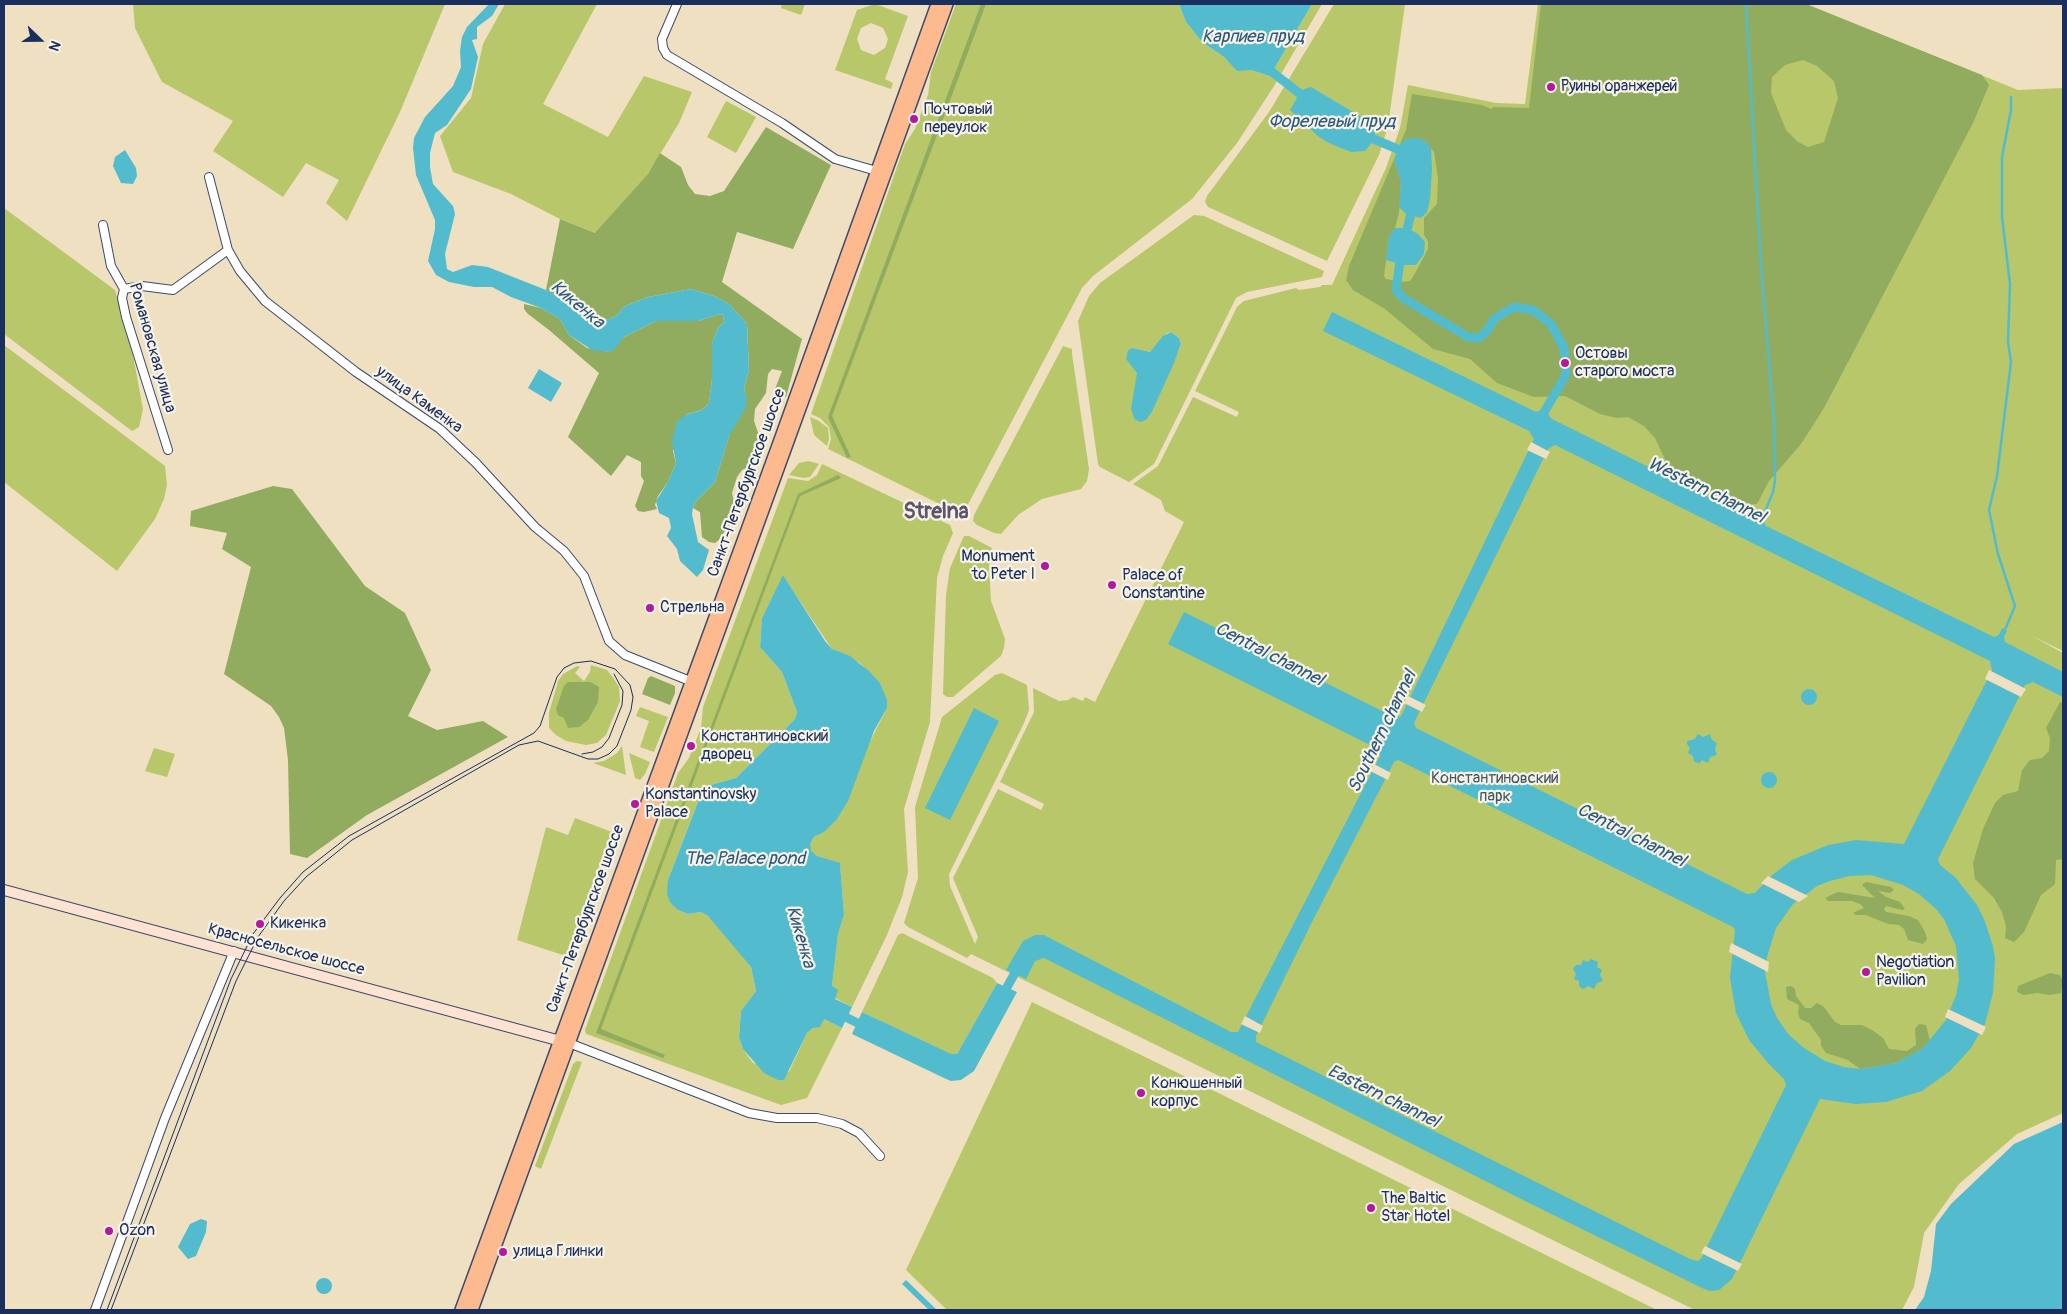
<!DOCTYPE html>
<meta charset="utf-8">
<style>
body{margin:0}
#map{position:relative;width:2067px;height:1314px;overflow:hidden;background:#efe0c2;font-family:Pangolin,sans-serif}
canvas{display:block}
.frame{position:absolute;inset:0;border:5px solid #1b2f5e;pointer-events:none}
.north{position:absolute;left:15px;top:15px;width:50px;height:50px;-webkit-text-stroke:4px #f7f3e8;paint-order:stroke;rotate:112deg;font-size:14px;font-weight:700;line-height:20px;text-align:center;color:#1b2f5e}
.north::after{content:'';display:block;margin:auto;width:18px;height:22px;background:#1b2f5e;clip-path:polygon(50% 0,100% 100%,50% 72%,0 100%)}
</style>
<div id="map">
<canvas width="2067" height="1314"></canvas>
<div class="frame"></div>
<div class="north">N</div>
</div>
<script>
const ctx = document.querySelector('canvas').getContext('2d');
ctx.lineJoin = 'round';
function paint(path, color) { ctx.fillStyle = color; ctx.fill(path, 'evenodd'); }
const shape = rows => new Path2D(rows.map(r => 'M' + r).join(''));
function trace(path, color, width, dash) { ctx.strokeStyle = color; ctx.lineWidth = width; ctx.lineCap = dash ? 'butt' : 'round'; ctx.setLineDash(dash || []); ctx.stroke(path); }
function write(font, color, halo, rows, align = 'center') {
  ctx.font = font + ' Pangolin,sans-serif'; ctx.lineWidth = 4.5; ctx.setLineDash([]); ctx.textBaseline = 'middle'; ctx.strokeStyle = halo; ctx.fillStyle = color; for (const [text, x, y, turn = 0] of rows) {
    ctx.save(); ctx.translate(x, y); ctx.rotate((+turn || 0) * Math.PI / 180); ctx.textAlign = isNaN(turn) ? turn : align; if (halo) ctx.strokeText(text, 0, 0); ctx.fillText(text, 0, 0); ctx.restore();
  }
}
const green = shape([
 [133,4,445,4,400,112,347,221,326,203,339,180,306,163,283,197,213,151,233,121,162,82,135,28],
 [505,4,597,4,543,104,608,137,644,76,692,92,679,123,648,174,665,207,595,233,560,219,511,194,453,172,440,136,471,98,483,44],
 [782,4,805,4,801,15,781,8],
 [875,4,908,16,885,79,893,83,891,89,835,70,857,10],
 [871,23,883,28,888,39,885,48,874,55,861,50,857,39,861,28],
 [956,4,1179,4,1186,22,1202,42,1224,57,1237,70,1251,70,1270,76,1312,4,1322,4,1274,86,1237,143,1192,199,1093,276,1082,288,964,512,960,514,828,449,831,439,829,427,820,418,811,414,905,144,915,129,928,95,931,72],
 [1334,4,1405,4,1388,126,1379,155,1327,261,1208,207,1205,202,1207,196,1269,112],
 [1538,4,1806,4,2018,90,2063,88,2063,651,2032,636,2063,653,2063,1113,2017,1134,1959,1184,1924,1233,1914,1287,1902,1310,1695,1310,971,954,967,958,908,927,904,923,918,878,915,807,942,717,995,675,1002,673,1027,685,1029,710,1024,723,949,874,950,886,975,944,978,937,953,878,998,789,1041,810,1044,804,1000,782,1034,712,1033,688,1059,701,1068,700,1073,697,1083,701,1085,697,1095,702,1184,522,1165,511,1161,500,1133,484,1158,466,1193,397,1237,417,1239,412,1195,391,1237,307,1244,301,1296,288,1299,290,1320,287,1322,285,1332,285,1386,168,1400,128,1408,85,1496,103,1525,104],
 [726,101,756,117,736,153,707,137],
 [4,208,115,290,129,334,143,409,139,427,132,431,4,334],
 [1194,215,1204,216,1324,271,1322,277,1247,292,1236,298,1154,464,1129,482,1100,467,1098,464,1078,321,1089,296,1100,283],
 [1171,332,1179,338,1181,345,1152,412,1147,419,1137,373,1133,367,1133,348,1150,352,1167,333],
 [4,345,165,466,167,485,164,499,155,519,117,571,4,482],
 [1063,346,1072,349,1072,354,1089,469,1087,481,1081,489,1042,499,1018,515,1001,534,994,533,977,525,973,521,974,515],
 [810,417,819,421,828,428,829,439,827,446,814,435],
 [809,461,819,464,810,477,804,478,789,475,799,463],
 [822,464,950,525,953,533,943,556,937,578,930,722,904,809,908,872,902,897,887,935,852,1007,835,998,832,986,838,934,844,915,840,864,817,856,810,851,810,844,814,837,824,832,887,708,880,683,860,663,832,649,783,576,762,618,760,647,782,672,797,712,795,719,736,778,714,784,703,789,668,880,678,910,688,914,701,912,708,916,744,956,751,967,756,991,741,1011,739,1037,743,1049,753,1063,789,1072,807,1033,813,1028,824,1019,842,1028,807,1098,781,1105,592,1036,586,1034,585,1030,678,773,689,758,701,728,703,707,788,478,808,481,817,475],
 [964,536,969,536,992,548,989,566,991,601,1005,639,1004,648,1001,656,953,697,947,697,943,694,946,595,950,568],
 [591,665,607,670,614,679,619,687,620,701,606,735,597,743,586,745,566,741,556,735,549,728,549,713,558,681,563,674,577,666,580,667,575,673,584,681,590,672],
 [640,707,668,717,654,752,640,747,649,721,636,716],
 [622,746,626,775,593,763,604,761,617,753],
 [154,748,175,754,167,777,145,771],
 [629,753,650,762,645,774,640,780,635,778],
 [575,818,612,832,566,956,517,940,546,827,568,835],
 [902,933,993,978,997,983,957,1054,951,1055,862,1012,898,935],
 [1032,1002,1180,1074,1657,1310,947,1310,906,1270],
 [577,1061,582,1062,541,1169,535,1166,573,1064]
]);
const forest = shape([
 [981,4,986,4,832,416,851,457,847,458,828,417],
 [1541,4,1806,4,1982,75,1989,85,1973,123,1824,408,1801,444,1769,481,1757,504,1745,505,1725,499,1695,484,1667,464,1655,438,1644,426,1628,417,1617,418,1600,414,1565,396,1534,397,1497,383,1470,359,1433,349,1385,309,1353,290,1346,280,1349,266,1394,159,1401,182,1399,213,1395,228,1389,237,1384,276,1386,279,1401,282,1410,281,1413,277,1428,249,1428,241,1424,235,1424,218,1437,204,1438,178,1434,152,1425,141,1406,139,1400,144,1406,130,1412,94,1482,105,1491,109,1494,107,1529,108],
 [1803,60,1817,66,1834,81,1838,98,1824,142,1808,147,1798,142,1786,130,1771,93,1772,77,1785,65],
 [766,127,831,165,793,249,737,232,722,282,802,339,786,397,784,397,775,389,782,371,772,369,768,374,766,393,755,409,754,421,763,447,761,454,758,463,742,470,737,477,732,493,736,511,731,522,719,540,715,543,709,542,702,537,700,512,693,508,695,502,715,482,729,436,746,396,744,389,749,370,747,324,729,304,714,296,691,289,648,297,625,306,617,315,610,319,592,320,585,319,558,296,546,290,560,219,595,233,648,174,660,153,681,167,688,185,695,194,710,196,724,191],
 [524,304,541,308,560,319,569,335,587,348,609,352,624,337,656,321,698,321,720,314,723,315,724,322,718,328,712,343,712,379,709,403,702,410,687,414,673,451,676,463,668,482,658,496,655,505,657,509,644,512,638,511,635,506,644,481,641,476,641,462,627,455,611,476,568,437,599,373,549,330,528,314,524,309],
 [838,475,841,478,800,496,601,1029,665,1055,663,1058,596,1033,798,494],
 [273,486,292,489,365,586,405,613,431,670,408,716,437,730,483,721,508,737,367,815,307,858,290,854,288,760,284,728,279,717,271,706,224,674,251,567,222,549,227,533,190,526,191,511],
 [651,676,675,686,675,693,670,705,642,694,648,678],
 [568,682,590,682,599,687,598,702,588,720,579,727,568,728,564,718,558,715,556,709,564,686],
 [2060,702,2063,703,2063,859,2056,860,2055,884,2041,895,2024,932,2014,942,2005,938,2006,926,2002,912,1994,898,1975,879,1973,863,1983,829,1995,803,2003,795,2018,791,2022,770,2030,760,2042,758,2049,751,2050,738,2046,728],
 [1866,882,1891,887,1894,890,1890,893,1878,891,1886,897,1900,902,1905,909,1902,910,1886,906,1884,909,1886,912,1909,916,1918,920,1925,932,1927,939,1923,944,1908,940,1904,929,1899,925,1888,924,1866,915,1856,915,1853,913,1864,908,1860,904,1852,901,1828,901,1825,898,1838,892,1875,898,1862,885],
 [2050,973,2060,975,2063,981,2061,993,2050,995,2037,993,2024,995,2017,992,2018,986],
 [1791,986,1795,989,1796,996,1805,1008,1811,1008,1817,1003,1824,1007,1835,1022,1841,1025,1862,1025,1872,1030,1883,1038,1889,1049,1907,1051,1916,1045,1915,1029,1919,1024,1926,1025,1930,1041,1923,1048,1896,1063,1860,1069,1848,1060,1826,1053,1821,1046,1821,1040,1809,1023,1800,1019,1798,1013,1799,1005,1787,999,1786,987]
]);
const water = shape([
 [489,4,499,4,492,16,477,27,477,39,472,40,478,57,471,89,447,125,435,133,430,153,430,167,433,184,453,206,455,214,445,254,447,269,453,272,472,265,488,267,551,292,585,319,592,320,610,319,617,315,625,306,648,297,691,289,714,296,729,304,747,324,749,370,744,389,747,399,745,409,729,436,715,482,695,502,693,508,692,514,698,542,709,550,703,570,697,577,680,561,677,549,667,536,671,528,669,518,659,513,656,501,668,482,676,463,672,441,677,421,688,414,702,410,709,403,712,379,712,343,718,328,724,322,723,315,720,314,698,321,656,321,624,337,614,350,609,352,592,350,569,335,560,319,541,308,511,297,492,287,474,287,449,282,436,275,428,261,435,229,435,220,416,175,413,148,414,138,425,117,453,86,461,67,460,51,462,37,467,27],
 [1179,4,1312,4,1270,76,1251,70,1237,71,1224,57,1202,42,1186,22],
 [1311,87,1368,121,1375,130,1375,139,1365,151,1351,152,1331,144,1319,137,1290,110,1298,96,1304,89],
 [1418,138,1425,141,1431,148,1432,169,1430,200,1427,212,1421,218,1406,214,1399,207,1401,182,1394,159,1400,144,1406,139],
 [125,150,136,168,137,176,133,184,121,183,113,166,115,157],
 [1395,228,1407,228,1418,234,1425,242,1424,254,1416,265,1404,265,1386,260,1389,237],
 [1332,312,1536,412,1541,410,1546,403,1551,406,1548,414,1552,419,1753,519,1757,518,1761,511,1768,514,1764,522,1766,526,1994,637,1999,635,2002,628,2007,631,2004,637,2005,642,2063,672,2063,697,2033,682,2025,685,1938,859,1940,865,1955,877,1977,905,1984,919,1993,946,1995,959,1993,993,1985,1024,1971,1048,1950,1071,1922,1091,1886,1102,1870,1103,1856,1104,1820,1099,1732,1279,1719,1290,1710,1291,1702,1288,1527,1202,1044,958,1035,961,1026,979,1006,970,1023,941,1035,935,1044,935,1231,1032,1238,1032,1380,756,1380,750,1168,644,1184,612,1396,718,1401,716,1534,439,1529,431,1323,331],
 [1555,445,1990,661,1992,670,1904,844,1856,840,1828,845,1792,860,1771,876,1755,893,1747,894,1416,728,1414,723,1548,449],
 [1398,760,1733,927,1735,930,1730,978,1736,1013,1749,1040,1768,1063,1784,1079,1786,1085,1701,1259,1697,1261,1690,1259,1256,1042,1256,1036,1312,922,1394,762],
 [1871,875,1903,885,1919,894,1936,909,1944,919,1956,946,1959,980,1956,995,1946,1020,1923,1048,1896,1063,1860,1069,1844,1067,1825,1061,1804,1048,1789,1035,1777,1018,1771,1004,1765,972,1767,957,1776,928,1793,904,1817,886,1830,881,1849,876],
 [1171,332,1179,338,1181,344,1174,363,1152,412,1147,419,1141,422,1135,420,1131,409,1137,373,1126,359,1128,350,1133,348,1150,352,1163,336],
 [539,369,562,383,551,402,528,388],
 [783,575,825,641,832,649,850,656,869,671,880,683,887,700,887,708,874,731,848,801,837,819,824,832,814,837,810,844,811,851,817,856,840,863,844,915,838,934,832,986,838,990,835,999,852,1007,842,1028,824,1019,820,1027,813,1028,807,1033,784,1080,778,1080,764,1073,743,1049,739,1037,741,1011,756,991,751,967,708,916,701,912,688,914,678,910,670,902,667,894,668,880,703,789,714,784,736,778,795,719,797,712,782,672,760,647,762,618],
 '1801 697a8 8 0 1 1 16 0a8 8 0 1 1-16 0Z',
 [974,708,999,721,950,820,925,808],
 [1698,734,1703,737,1710,734,1712,740,1717,743,1715,749,1717,755,1710,757,1708,763,1702,760,1700,763,1694,762,1693,756,1688,753,1690,748,1687,744,1687,741,1695,739],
 '1761 780a8 8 0 1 1 16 0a8 8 0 1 1-16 0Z',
 [1591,959,1598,962,1597,967,1602,970,1600,975,1603,981,1597,983,1594,989,1588,986,1583,989,1579,986,1579,981,1574,979,1576,974,1573,969,1576,965,1581,965,1583,960,1588,962],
 [997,983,1017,992,974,1071,961,1080,951,1081,944,1078,852,1034,862,1012,951,1054,957,1054],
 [2063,1122,2063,1310,1915,1310,1924,1297,1931,1271,1936,1224,1951,1204,2014,1144],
 [201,1219,207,1221,206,1232,196,1256,188,1259,178,1247,190,1224],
 '316 1286a8 8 0 1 1 16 0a8 8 0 1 1-16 0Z',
 [906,1280,937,1310,929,1310,902,1284]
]);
const pier = shape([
 [1531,442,1550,452,1546,459,1527,450],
 [1989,670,2026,689,2021,697,1985,679],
 [1408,696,1426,705,1422,712,1404,703],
 [1374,764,1391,773,1388,780,1370,771],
 [1768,876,1808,896,1799,902,1761,883],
 [1731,943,1769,962,1768,972,1729,952],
 [1948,1009,1986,1027,1982,1035,1945,1017],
 [1245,1016,1263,1026,1260,1033,1241,1024],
 [1705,1246,1742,1264,1738,1271,1701,1253]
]);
const stream = shape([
 [1746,4,1761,266,1774,422,1775,480,1773,492,1764,514],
 [2004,632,2015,606,1998,554,1989,510,1997,476,2011,362,2008,342,2010,284,2002,217,2002,157,2011,110,2011,97]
]);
const canal = shape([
 [1267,68,1308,100],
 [1364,135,1407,153],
 [1405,238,1413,205],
 [1401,254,1396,290,1403,298,1468,337,1479,338,1487,331,1494,319,1514,307,1533,310,1551,324,1564,348,1566,375,1543,414],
 [1002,996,1020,964],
 [837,1013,866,1027]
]);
const street = shape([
 [677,4,662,39,663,48,667,55,782,123,835,159,880,172],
 [209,177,228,250,240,271,265,301,356,372,440,429,476,463,535,527,564,551,584,576,609,641,625,655,695,683],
 [103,225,111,266,124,289,122,298,126,317,168,450],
 [124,289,142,286,173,290,228,250],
 [569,1043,749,1113,777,1118,817,1118,842,1124,859,1133,880,1156],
 [95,1310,165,1118,234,951]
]);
const secondary = shape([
 [4,890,568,1043]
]);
const primary = shape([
 [461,1310,780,440,937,4],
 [472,1310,947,4]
]);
const tram = shape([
 [582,754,593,752,602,747,609,738,622,705,623,691,614,674],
 [107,1310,231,979,253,934,280,898,303,872,349,836,534,733,540,726,557,677,564,668,574,663,591,661,615,669,630,685,633,697,631,710,617,746,609,754,598,759,588,759,538,741,519,745,352,840,306,877,284,901,258,937,236,981,111,1310]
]);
const markers = [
 [1551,87,5,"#b5179e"],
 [914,119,5,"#b5179e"],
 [1565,363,5,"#b5179e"],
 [1045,566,5,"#b5179e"],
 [1112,585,5,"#b5179e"],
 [650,608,5,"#b5179e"],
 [691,746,5,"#b5179e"],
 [635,804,5,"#b5179e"],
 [260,924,5,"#b5179e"],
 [1866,972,5,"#b5179e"],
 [1141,1093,5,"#b5179e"],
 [1371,1208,5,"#b5179e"],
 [109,1231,5,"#b5179e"],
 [503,1252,5,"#b5179e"]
];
const poiNames = [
 ["Руины оранжерей",1561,87],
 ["Почтовый",924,110],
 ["переулок",924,128],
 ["Остовы",1575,354],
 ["старого моста",1575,372],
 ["Monument",1035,557,"right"],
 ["to Peter I",1035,575,"right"],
 ["Palace of",1122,576],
 ["Constantine",1122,594],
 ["Стрельна",660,608],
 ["Константиновский",701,737],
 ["дворец",701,755],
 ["Konstantinovsky",645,795],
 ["Palace",645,813],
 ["Кикенка",270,924],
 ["Negotiation",1876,963],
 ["Pavilion",1876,981],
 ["Конюшенный",1151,1084],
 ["корпус",1151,1102],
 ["The Baltic",1381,1199],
 ["Star Hotel",1381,1217],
 ["Ozon",119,1231],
 ["улица Глинки",513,1252]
];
const streetNames = [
 ["Романовская улица",152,348,74],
 ["улица Каменка",419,400,36],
 ["Санкт-Петербургское шоссе",747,483,-70],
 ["Санкт-Петербургское шоссе",586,919,-70],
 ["Красносельское шоссе",286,950,15]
];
const parkNames = [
 ["Константиновский",1495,779],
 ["парк",1495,797]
];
const waterNames = [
 ["Карпиев пруд",1253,37],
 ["Форелевый пруд",1332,122],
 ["Кикенка",577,305,40],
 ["Western channel",1706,491,26],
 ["Central channel",1269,655,27],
 ["Southern channel",1383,732,-64],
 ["Central channel",1631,836,27],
 ["The Palace pond",745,859],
 ["Кикенка",800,937,74],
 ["Eastern channel",1383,1097,26]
];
const districtNames = [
 ["Strelna",936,513]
];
paint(green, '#b7c76a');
paint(forest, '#91ac5e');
paint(water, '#52bcce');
paint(pier, '#efe0c2');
trace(stream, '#52bcce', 2.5);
trace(canal, '#52bcce', 9);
trace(street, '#3b4a6d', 10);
trace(secondary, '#3b4a6d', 12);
trace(primary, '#3b4a6d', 14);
trace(street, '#fff', 8);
trace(secondary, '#fee3d2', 10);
trace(primary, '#fcba8e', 11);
trace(tram, '#1b2f5e', 1);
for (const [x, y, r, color] of markers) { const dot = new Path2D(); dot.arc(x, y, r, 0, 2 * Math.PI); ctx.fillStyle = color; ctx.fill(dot); trace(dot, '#f7f3e8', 2); }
write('16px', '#1b2f5e', '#f7f3e8', poiNames, 'left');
write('16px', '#1b2f5e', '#f7f3e8', streetNames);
write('16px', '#425561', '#f7f3e8', parkNames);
write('italic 18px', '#2c5980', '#f7f3e8', waterNames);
write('bold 21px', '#5d536b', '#f7f3e8', districtNames);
</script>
